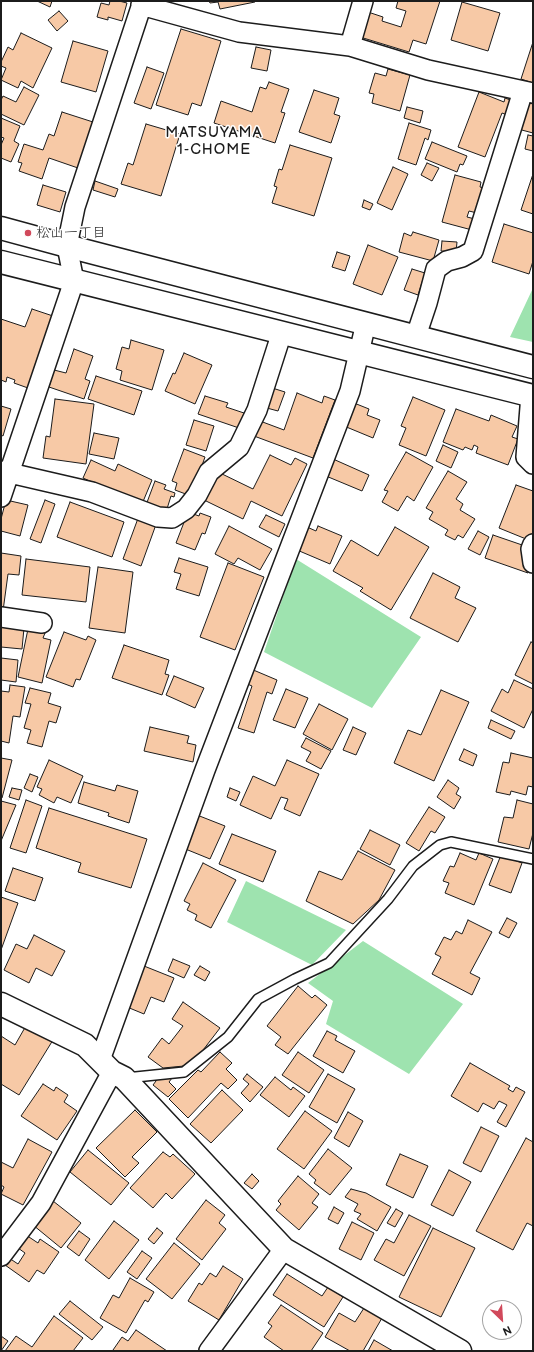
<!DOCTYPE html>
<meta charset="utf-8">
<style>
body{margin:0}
#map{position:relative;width:534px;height:1352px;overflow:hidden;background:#fff;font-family:"Balsamiq Sans",sans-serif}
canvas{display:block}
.frame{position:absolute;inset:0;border:2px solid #1c1c1c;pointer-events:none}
.north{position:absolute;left:482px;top:1300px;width:40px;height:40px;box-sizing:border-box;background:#fff;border:1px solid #a4a4a4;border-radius:50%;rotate:155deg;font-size:11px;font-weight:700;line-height:16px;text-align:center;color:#1c1c1c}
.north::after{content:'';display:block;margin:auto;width:14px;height:18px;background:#d1495b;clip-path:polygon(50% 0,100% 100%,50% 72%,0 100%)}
</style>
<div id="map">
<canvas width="534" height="1352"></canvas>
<div class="frame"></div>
<div class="north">N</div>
</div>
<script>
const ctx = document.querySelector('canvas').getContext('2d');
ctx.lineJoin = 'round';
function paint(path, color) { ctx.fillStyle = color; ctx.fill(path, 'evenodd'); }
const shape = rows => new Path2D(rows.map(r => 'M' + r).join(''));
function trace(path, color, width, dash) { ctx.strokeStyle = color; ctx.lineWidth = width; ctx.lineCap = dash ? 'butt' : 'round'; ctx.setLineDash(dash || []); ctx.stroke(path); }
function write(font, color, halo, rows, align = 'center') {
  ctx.font = font + ' "Balsamiq Sans","Klee One",sans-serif'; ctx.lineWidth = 3; ctx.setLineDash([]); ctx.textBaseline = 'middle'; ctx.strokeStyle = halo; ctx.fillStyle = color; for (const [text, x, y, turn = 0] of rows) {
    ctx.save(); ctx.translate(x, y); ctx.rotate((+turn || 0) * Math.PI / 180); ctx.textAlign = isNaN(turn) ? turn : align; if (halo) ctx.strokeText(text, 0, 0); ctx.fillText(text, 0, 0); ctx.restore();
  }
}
const green = shape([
 [533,288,533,342,510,337],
 [296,559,421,637,372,708,264,652],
 [246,881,346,930,312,965,227,922],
 [363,941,463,1004,409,1074,326,1024,333,1001,308,983]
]);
const building = shape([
 [37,1,52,1,50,7,37,1],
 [110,1,119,1,127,3,122,21,108,17,108,20,97,17,101,3,109,5,110,1],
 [209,1,255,1,255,2,220,9,218,2,210,3,209,1],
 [398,1,440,1,426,44,413,40,409,52,360,37,368,12,383,17,382,21,401,27,406,11,396,8,398,1],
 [462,2,500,13,488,51,451,40,462,2],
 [59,11,68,21,57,31,48,20,59,11],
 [181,29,221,41,201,106,192,103,188,115,156,105,181,29],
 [21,33,52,48,33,88,21,81,18,88,1,80,6,68,1,66,1,62,8,47,13,50,21,33],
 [73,41,108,51,96,92,61,82,73,41],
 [533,42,533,83,521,79,533,42],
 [256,47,271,50,267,71,251,68,256,47],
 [147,67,164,73,151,109,134,103,147,67],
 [388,69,410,75,400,111,372,103,374,94,369,93,375,73,386,76,388,69],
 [269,82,289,89,281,112,285,113,275,143,214,123,221,101,252,112,260,87,266,89,269,82],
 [24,87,39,95,24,125,1,114,1,100,3,96,16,102,24,87],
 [314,90,339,98,334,114,340,116,331,143,299,132,314,90],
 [479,92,504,102,505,98,513,101,507,115,502,113,485,157,458,147,479,92],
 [525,102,533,104,533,133,518,129,525,102],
 [407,107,423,111,420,123,404,118,407,107],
 [62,112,93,122,78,168,49,158,42,179,19,171,22,163,18,162,24,144,43,150,49,134,54,136,62,112],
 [1,118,20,126,14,141,19,144,11,162,1,158,1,145,4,138,1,137,1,118],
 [409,123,431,130,428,140,425,138,416,165,398,159,409,123],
 [146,124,180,134,161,196,121,184,128,163,133,165,146,124],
 [528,135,533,136,533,151,525,149,528,135],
 [432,142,467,156,463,165,460,164,457,172,425,159,432,142],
 [290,145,332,158,314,216,272,203,277,187,274,186,279,169,282,170,290,145],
 [427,163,439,168,432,181,421,175,427,163],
 [393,167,408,174,392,210,377,203,393,167],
 [533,174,533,214,521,210,533,174],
 [455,175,481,182,480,187,484,188,477,213,469,211,467,217,475,219,472,230,442,222,455,175],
 [95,181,118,189,115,197,93,190,95,181],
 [43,185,66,192,60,212,37,205,43,185],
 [364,200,373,204,370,210,362,207,364,200],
 [504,224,533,233,533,261,529,274,492,262,504,224],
 [413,232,439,240,433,261,399,252,404,233,411,236,413,232],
 [442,241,457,242,456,252,441,251,442,241],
 [368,245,398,257,382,295,353,284,368,245],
 [337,252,350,256,345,271,332,267,337,252],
 [412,269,425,273,418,295,404,290,412,269],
 [32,309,56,317,28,388,14,383,15,380,7,377,6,382,1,380,1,319,25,327,32,309],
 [131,340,164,350,152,390,120,380,122,371,116,369,122,347,129,349,131,340],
 [74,349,93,356,85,379,90,381,84,399,49,387,54,370,66,373,74,349],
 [184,353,212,365,195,404,165,391,173,373,175,374,184,353],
 [96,376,142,391,134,415,88,399,96,376],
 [269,387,285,392,278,411,263,407,269,387],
 [297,393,322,403,324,396,335,400,313,458,254,436,260,421,284,430,297,393],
 [205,396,228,403,226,407,244,413,239,428,198,414,205,396],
 [413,397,445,410,426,456,399,445,406,428,401,426,413,397],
 [55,399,94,404,86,464,43,458,46,436,50,437,55,399],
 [354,403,369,409,367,415,380,420,373,438,344,426,354,403],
 [1,406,11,409,3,436,1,435,1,406],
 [456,409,489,421,491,415,517,426,512,437,518,439,508,465,476,453,478,447,474,445,472,450,465,447,463,450,443,442,456,409],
 [194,420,214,426,206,451,186,445,194,420],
 [94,433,119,438,114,459,89,454,94,433],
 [443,445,458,452,451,468,436,461,443,445],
 [184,449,205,457,191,496,175,490,177,483,172,481,184,449],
 [406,452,433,467,414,501,407,496,398,511,382,502,388,491,384,490,406,452],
 [270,455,291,465,295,458,307,464,282,516,251,501,243,519,204,500,218,472,253,489,270,455],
 [333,459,369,475,362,491,326,476,333,459],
 [91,460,115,471,118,464,152,480,142,504,83,478,91,460],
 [448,471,467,482,456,499,463,504,460,510,475,519,463,538,458,535,455,540,445,535,448,530,429,519,433,512,426,508,448,471],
 [155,481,166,485,164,489,175,493,174,497,171,496,166,512,146,505,155,481],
 [516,485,533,491,533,536,531,541,499,528,516,485],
 [6,500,28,505,20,536,1,531,1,519,6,500],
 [45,500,55,504,41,543,30,539,45,500],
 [70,502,124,522,112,557,57,537,70,502],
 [188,512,199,516,200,513,211,517,205,534,202,533,195,550,176,543,188,512],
 [140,513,158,519,141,566,123,559,140,513],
 [266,515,285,524,279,537,259,527,266,515],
 [229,526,272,549,260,570,238,558,234,564,215,554,229,526],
 [318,526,342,536,330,564,297,550,307,527,316,531,318,526],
 [395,527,429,547,391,610,360,591,363,588,333,571,351,540,378,556,395,527],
 [478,531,489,537,480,555,468,549,478,531],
 [493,535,528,547,528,573,485,558,493,535],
 [1,553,21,556,19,575,8,574,3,611,1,610,1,553],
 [179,558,208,567,199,596,176,589,181,574,174,572,179,558],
 [26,559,90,567,86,602,22,595,26,559],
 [228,563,264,577,235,650,200,637,228,563],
 [98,567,133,572,125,633,89,628,98,567],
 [433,573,460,587,455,598,476,608,458,642,410,618,433,573],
 [1,625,24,628,22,649,1,647,1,625],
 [28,629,45,633,43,638,51,640,42,683,18,677,28,629],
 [64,632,86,640,88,636,96,640,80,680,76,679,73,687,46,677,64,632],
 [531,642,533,643,533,684,515,675,531,642],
 [124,645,169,660,165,674,169,675,162,695,112,678,124,645],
 [1,658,18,660,16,682,1,680,1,658],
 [251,669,277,680,272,694,267,692,254,733,238,728,252,686,245,683,251,669],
 [174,676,204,688,195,708,166,695,174,676],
 [514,680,533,689,533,709,524,728,491,711,502,689,508,693,514,680],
 [10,685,25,687,20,717,13,716,9,743,1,741,1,691,9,692,10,685],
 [30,688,51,693,48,703,61,707,56,723,49,721,42,747,27,743,31,730,24,728,31,704,25,703,30,688],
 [286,689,308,698,295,728,273,720,286,689],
 [441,690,469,702,434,781,394,763,408,730,421,735,441,690],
 [319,704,348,719,332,750,303,734,319,704],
 [491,720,515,731,511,739,488,728,491,720],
 [150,727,189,736,187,743,196,745,193,762,144,751,150,727],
 [353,727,366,733,356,755,343,750,353,727],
 [306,738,331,751,321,769,306,761,311,752,301,747,306,738],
 [464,749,477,755,473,766,459,760,464,749],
 [511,753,533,758,533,787,528,786,526,795,511,791,510,795,496,792,503,762,509,763,511,753],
 [1,758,12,760,2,798,1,798,1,758],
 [49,760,83,776,71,803,57,797,54,803,39,795,42,789,37,787,49,760],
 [287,760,319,774,300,816,284,809,288,799,281,797,271,819,240,805,253,776,275,786,287,760],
 [30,774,38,777,32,792,24,788,30,774],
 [448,780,459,788,456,794,461,797,454,809,437,797,448,780],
 [84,782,115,791,117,785,138,791,129,823,108,816,109,813,78,803,84,782],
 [12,788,22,790,19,800,9,797,12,788],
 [230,788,240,792,236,801,227,797,230,788],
 [26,800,42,806,26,853,10,848,26,800],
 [517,800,533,804,533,833,529,849,498,842,504,817,513,818,517,800],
 [1,801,16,805,1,841,1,801],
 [429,807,445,817,435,833,431,831,419,851,406,843,429,807],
 [49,808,147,839,131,888,78,872,81,863,36,848,49,808],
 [197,815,225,826,210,859,183,848,197,815],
 [370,830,400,845,390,865,360,849,370,830],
 [232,834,276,851,263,882,219,864,232,834],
 [358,851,395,870,379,900,353,924,306,901,319,871,342,880,358,851],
 [460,853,476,860,479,853,493,859,474,905,445,893,449,883,443,881,450,866,454,867,460,853],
 [501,855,522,863,511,893,489,885,501,855],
 [203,863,236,880,211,928,195,920,197,915,187,910,190,904,184,901,203,863],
 [13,868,43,878,35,901,5,891,13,868],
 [1,897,18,903,1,950,1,897],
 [507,918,517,923,509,938,499,933,507,918],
 [468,920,492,932,470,973,480,978,472,995,432,974,441,957,435,954,444,937,451,940,456,931,462,934,468,920],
 [34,935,65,951,52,976,36,968,29,983,4,970,16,944,27,949,34,935],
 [173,959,190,966,184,978,168,971,173,959],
 [144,966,174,978,164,1002,151,997,144,1014,127,1007,144,966],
 [200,966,210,972,205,981,194,975,200,966],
 [298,986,312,998,315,995,327,1005,288,1054,275,1045,281,1037,267,1026,298,986],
 [183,1002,220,1028,200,1054,184,1066,163,1068,148,1057,162,1038,169,1044,183,1026,172,1019,183,1002],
 [27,1024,53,1040,19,1095,1,1084,1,1036,15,1045,27,1024],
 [327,1031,337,1036,335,1040,355,1051,343,1073,313,1056,327,1031],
 [220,1052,232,1063,226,1069,237,1080,228,1089,221,1083,188,1118,169,1099,198,1070,201,1072,220,1052],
 [298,1052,324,1070,309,1093,282,1075,298,1052],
 [470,1063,510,1086,508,1089,513,1092,516,1087,525,1092,506,1127,497,1122,507,1105,499,1101,494,1109,483,1103,478,1112,451,1096,470,1063],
 [247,1074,263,1087,250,1102,241,1093,249,1084,243,1079,247,1074],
 [328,1074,355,1089,337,1123,309,1107,328,1074],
 [159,1077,172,1078,169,1082,176,1089,168,1097,153,1085,159,1077],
 [275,1077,291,1090,293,1087,305,1096,289,1117,260,1095,275,1077],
 [43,1084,54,1091,56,1087,68,1095,64,1102,77,1111,57,1140,21,1116,43,1084],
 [222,1090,243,1110,211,1143,190,1124,222,1090],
 [135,1110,157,1132,132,1157,139,1163,125,1177,96,1148,135,1110],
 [305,1111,332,1131,304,1169,277,1149,305,1111],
 [348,1112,363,1121,349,1147,334,1138,348,1112],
 [481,1127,499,1136,481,1172,463,1163,481,1127],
 [526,1138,533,1142,533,1226,527,1223,513,1250,476,1231,526,1138],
 [28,1139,52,1152,23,1205,1,1194,4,1187,1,1185,1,1162,13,1168,28,1139],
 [328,1149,352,1168,330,1195,314,1183,316,1180,309,1174,328,1149],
 [88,1150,129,1183,111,1205,70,1172,88,1150],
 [163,1152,170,1157,173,1154,195,1174,172,1199,166,1193,153,1208,130,1188,163,1152],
 [400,1154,428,1166,413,1198,386,1185,400,1154],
 [449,1170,471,1182,453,1216,431,1205,449,1170],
 [252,1174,259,1181,252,1189,244,1183,252,1174],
 [298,1176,319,1194,312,1203,318,1207,299,1230,276,1210,281,1204,278,1201,298,1176],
 [351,1189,366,1193,391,1207,377,1231,357,1219,361,1214,354,1211,358,1204,345,1197,351,1189],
 [206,1200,225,1215,219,1223,226,1229,202,1260,176,1239,206,1200],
 [53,1201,81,1223,61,1248,33,1225,53,1201],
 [334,1207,344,1213,338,1224,328,1219,334,1207],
 [396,1209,403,1213,395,1227,387,1223,396,1209],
 [409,1215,431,1226,404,1276,374,1260,386,1239,394,1243,409,1215],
 [114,1221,139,1240,109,1279,85,1260,114,1221],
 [352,1222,374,1233,361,1260,339,1249,352,1222],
 [157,1228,163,1233,154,1244,148,1239,157,1228],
 [433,1228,475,1248,441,1317,399,1297,433,1228],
 [79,1231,90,1239,79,1256,67,1247,79,1231],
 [26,1235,38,1243,40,1239,59,1252,44,1274,37,1270,29,1282,5,1265,9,1258,18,1264,25,1253,18,1248,26,1235],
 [174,1243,200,1264,172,1299,146,1279,174,1243],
 [142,1251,152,1258,137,1279,127,1272,142,1251],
 [223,1266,243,1279,219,1320,188,1301,199,1283,202,1285,210,1273,216,1277,223,1266],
 [287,1274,322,1296,328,1287,343,1297,324,1327,273,1295,287,1274],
 [130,1278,154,1292,148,1302,145,1300,126,1333,100,1318,113,1295,119,1298,130,1278],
 [70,1301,103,1327,92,1340,59,1314,70,1301],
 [281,1305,323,1333,311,1351,284,1351,264,1337,272,1326,268,1323,281,1305],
 [364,1308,382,1318,363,1351,350,1351,325,1337,339,1313,355,1322,364,1308],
 [54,1316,83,1338,73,1351,5,1351,16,1336,32,1347,54,1316],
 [136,1330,167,1351,115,1351,113,1350,122,1337,128,1341,136,1330],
 [1,1336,8,1341,1,1351,1,1336],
 [374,1340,393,1351,368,1351,374,1340]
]);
const lane = shape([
 [126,1078,184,1072,228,1037,258,999,295,979,329,963,388,899,413,866,440,845,451,842,533,859]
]);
const street = shape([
 [141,5,239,32,350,46,428,70,533,93],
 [350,46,363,1],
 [416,336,427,303,436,269,447,261,462,257,473,251,523,91],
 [531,395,526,457,533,464],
 [1,471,92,492,158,517,172,518,186,509,197,495,209,472,239,447,257,410,282,332],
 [1,497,74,281,67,246,75,207,143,1],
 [533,544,531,549,533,563],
 [1,617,42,623],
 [100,1060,205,770,350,391,366,323],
 [1,1256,41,1203,112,1072],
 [209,1351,284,1249]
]);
const secondary = shape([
 [1,228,67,246,533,367],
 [1,262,533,396],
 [1,1004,85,1045,112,1072,124,1078,284,1249,460,1351]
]);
const markers = [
 [28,233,4,"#d1495b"]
];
const poiNames = [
 ["松山一丁目",36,233]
];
const neighbourhoodNames = [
 ["MATSUYAMA",214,133],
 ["1-CHOME",214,150]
];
paint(green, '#9ee3af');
paint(building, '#f7c9a6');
trace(building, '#1c1c1c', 1);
trace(lane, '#1c1c1c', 12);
trace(street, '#1c1c1c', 22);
trace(secondary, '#1c1c1c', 25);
trace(lane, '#fff', 9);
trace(street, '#fff', 19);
trace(secondary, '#fff', 22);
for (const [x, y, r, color] of markers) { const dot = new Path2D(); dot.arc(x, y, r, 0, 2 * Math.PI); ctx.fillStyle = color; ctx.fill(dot); trace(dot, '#fff', 1.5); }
write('14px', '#1c1c1c', '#fff', poiNames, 'left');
ctx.letterSpacing = '1px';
write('15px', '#1c1c1c', '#fff', neighbourhoodNames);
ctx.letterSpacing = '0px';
</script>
